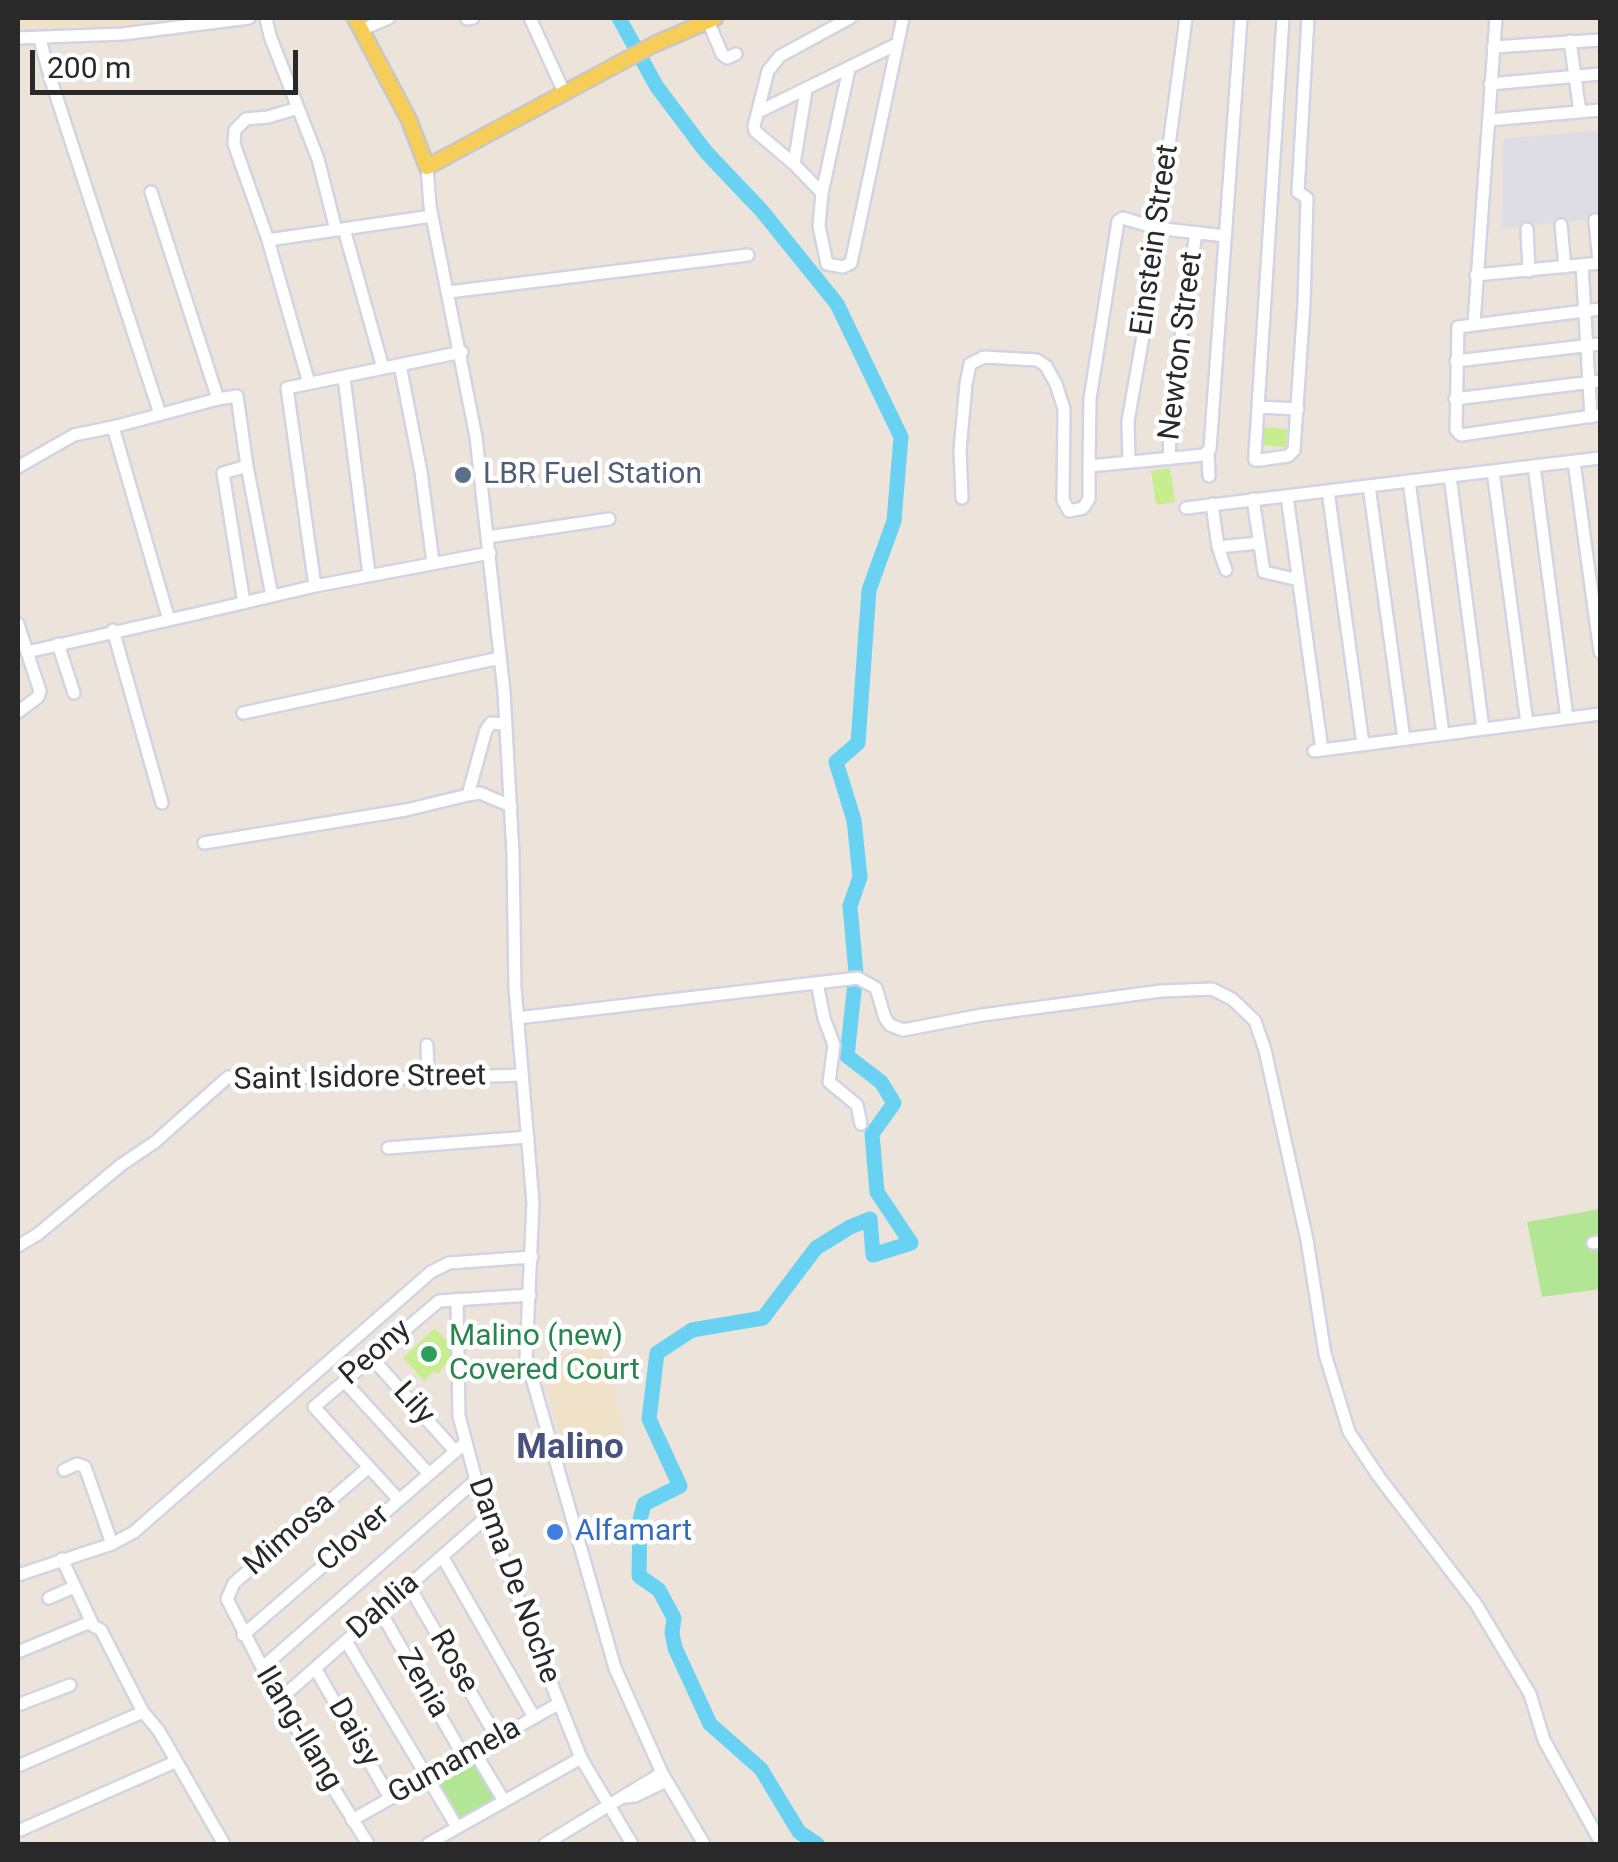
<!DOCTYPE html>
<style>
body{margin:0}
#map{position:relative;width:1618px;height:1862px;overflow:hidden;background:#ece4db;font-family:Roboto,sans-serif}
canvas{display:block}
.frame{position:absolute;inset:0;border:20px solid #292929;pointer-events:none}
.scale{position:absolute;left:30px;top:50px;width:268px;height:45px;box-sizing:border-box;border:5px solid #292929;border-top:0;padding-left:12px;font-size:30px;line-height:35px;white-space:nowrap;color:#292929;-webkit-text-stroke:8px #fff;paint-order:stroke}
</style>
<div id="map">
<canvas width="1618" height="1862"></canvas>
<div class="frame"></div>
<div class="scale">200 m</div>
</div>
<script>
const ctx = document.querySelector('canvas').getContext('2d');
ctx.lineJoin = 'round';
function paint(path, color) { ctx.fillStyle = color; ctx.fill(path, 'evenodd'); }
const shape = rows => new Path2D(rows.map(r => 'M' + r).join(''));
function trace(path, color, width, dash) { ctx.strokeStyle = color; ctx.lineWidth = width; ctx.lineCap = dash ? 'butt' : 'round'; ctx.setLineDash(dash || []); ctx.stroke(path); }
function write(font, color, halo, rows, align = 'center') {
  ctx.font = font + ' Roboto,sans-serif'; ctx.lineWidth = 9; ctx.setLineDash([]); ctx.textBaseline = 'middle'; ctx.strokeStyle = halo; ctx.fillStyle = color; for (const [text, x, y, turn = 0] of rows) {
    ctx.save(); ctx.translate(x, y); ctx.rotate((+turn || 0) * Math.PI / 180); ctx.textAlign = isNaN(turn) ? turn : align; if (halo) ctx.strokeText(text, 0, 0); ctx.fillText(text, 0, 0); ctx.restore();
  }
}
const industrial = shape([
 [1600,130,1600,219,1502,228,1503,139]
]);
const education = shape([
 [18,18,133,18,135,25,18,30],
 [601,1344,629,1450,568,1466,540,1360]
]);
const green = shape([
 [1600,1209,1600,1289,1542,1297,1527,1222],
 [474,1758,498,1804,460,1826,434,1782]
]);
const pitch = shape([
 [1260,427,1287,429,1286,447,1259,445],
 [1170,468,1175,502,1156,505,1151,471],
 [435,1328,456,1351,438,1374,434,1371,424,1381,403,1358]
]);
const river = shape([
 [619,18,657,87,706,152,762,211,837,304,901,437,894,521,869,590,858,743,836,762,854,820,860,877,850,906,856,973,847,1056,881,1082,894,1103,872,1134,877,1192,911,1243,873,1255,870,1219,850,1227,816,1248,763,1318,692,1330,657,1353,649,1419,680,1486,644,1504,640,1520,639,1576,659,1590,674,1618,672,1633,675,1648,710,1724,761,1769,799,1832,817,1844]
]);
const minor = shape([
 [266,18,270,36,318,159,336,230],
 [530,18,564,92],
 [1283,18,1255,454,1255,460,1260,460,1288,456,1294,450,1304,304,1307,198,1298,192,1308,18],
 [467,19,473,18],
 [708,21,722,54,727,58,736,54],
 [361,30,389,18],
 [43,37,41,43,51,80,160,414],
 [18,38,123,34,249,18],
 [1570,41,1580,112],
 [1493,47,1600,40],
 [849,69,822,193,819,226,827,264,843,267,851,263,903,18],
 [1490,84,1600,74],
 [298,108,268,117,246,119,235,130,234,144,268,240,309,383],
 [758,112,897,44],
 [1489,120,1600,110],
 [794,164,806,90],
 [427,167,430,206,476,437,504,692,513,854,515,988,533,1203,526,1357,615,1668,662,1773,704,1844],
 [151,192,218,399],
 [822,193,794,164,755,131,754,126,768,71,780,56,850,18],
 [1595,220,1599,263],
 [1561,225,1565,267],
 [344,229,383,368],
 [1527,229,1529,271],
 [1225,236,1156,228,1123,218,1118,221,1090,399,1089,466,1204,455,1210,449,1241,18],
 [268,240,432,216],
 [1582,265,1591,417],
 [1476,275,1600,263],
 [449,292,748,255],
 [1600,309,1458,327,1456,430,1461,435,1600,415],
 [1474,323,1496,18],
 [462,352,287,388,315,586,490,553],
 [1456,361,1600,344],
 [400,365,421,472,433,562],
 [344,378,369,574],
 [1455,399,1600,381],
 [1258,407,1298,409],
 [1208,453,1209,476],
 [1169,459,1171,407,1196,233],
 [1129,462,1128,421,1145,325,1186,18],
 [1574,462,1600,652],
 [1534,466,1567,718],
 [18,467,74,435,113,427],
 [1493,471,1527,723],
 [1450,476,1483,729],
 [1409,481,1443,734],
 [1369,486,1404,739],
 [1328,491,1363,744],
 [1287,496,1322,750],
 [962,498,960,450,966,384,970,364,984,357,1037,360,1046,366,1056,384,1064,409,1063,500,1069,511,1083,508,1089,499,1089,466],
 [1253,499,1264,572,1299,580],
 [1212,504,1218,547,1226,570],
 [1186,508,1600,458],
 [488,537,609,519],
 [1218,547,1259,543],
 [272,596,247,466,237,396,218,399,113,427,169,620,230,606,315,586],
 [244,603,223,473,247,466],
 [18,624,27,652,169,620],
 [113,630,162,803],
 [58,644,74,693],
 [18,712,38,697,40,691,27,652],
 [243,713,500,658],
 [1314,751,1600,714],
 [468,795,486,730,491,723,506,724],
 [204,843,406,810,468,795,480,793,511,806],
 [817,983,824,1018,834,1045,829,1082,857,1105,861,1124],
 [517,1018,858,978,876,988,885,1018,890,1025,903,1030,982,1015,1161,991,1212,989,1232,999,1255,1021,1265,1050,1307,1240,1325,1354,1349,1432,1379,1477,1476,1604,1530,1694,1544,1740,1600,1841],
 [427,1045,428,1078],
 [388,1148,528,1137],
 [1593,1243,1600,1242],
 [18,1246,38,1234,121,1165,155,1142,228,1077,428,1078,522,1075],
 [457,1299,459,1416,476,1480,522,1610,581,1758,632,1844],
 [371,1357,455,1451],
 [344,1381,429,1474],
 [64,1470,77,1464,85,1467,112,1544],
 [399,1500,314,1407,439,1301,530,1295],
 [442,1556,534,1717],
 [62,1559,92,1623],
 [18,1575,112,1544,134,1532,431,1272,449,1263,532,1257],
 [409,1586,497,1738],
 [49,1598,74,1587],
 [380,1611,464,1757],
 [243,1635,464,1444],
 [346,1641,457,1827],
 [18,1652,88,1623,101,1630,143,1712,159,1731,224,1844],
 [262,1668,476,1480],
 [315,1668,390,1798],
 [279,1700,489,1515],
 [18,1705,70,1685],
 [474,1751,504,1801],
 [18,1766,143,1712],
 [626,1797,635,1796,666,1781],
 [352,1820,558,1704],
 [18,1831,175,1762],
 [368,1844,279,1700,227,1599,234,1583,369,1467],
 [428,1844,581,1758],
 [545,1844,662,1773]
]);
const major = shape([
 [355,18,409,120,427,167,653,45,715,18]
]);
const markers = [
 [463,475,10,"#5c6f8a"],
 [429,1354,10,"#2e9e5b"],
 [555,1532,10,"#3f7fe0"]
];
const streetNames = [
 ["Einstein Street",1156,240,-82],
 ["Newton Street",1182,346,-83],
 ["Saint Isidore Street",360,1079,-1],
 ["Peony",376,1353,-41],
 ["Lily",413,1404,48],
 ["Mimosa",290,1535,-41],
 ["Clover",354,1539,-41],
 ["Dama De Noche",513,1581,70],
 ["Dahlia",384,1607,-41],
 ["Rose",453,1662,60],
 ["Zenia",422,1684,60],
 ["Ilang-Ilang",298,1729,59],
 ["Daisy",353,1733,60],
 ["Gumamela",455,1762,-29]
];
const serviceNames = [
 ["LBR Fuel Station",483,475]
];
const leisureNames = [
 ["Malino (new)",449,1337],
 ["Covered Court",449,1371]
];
const shopNames = [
 ["Alfamart",575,1532]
];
const quarterNames = [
 ["Malino",570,1449]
];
paint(industrial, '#dedce4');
paint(education, '#efe2c9');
paint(green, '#b2e694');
paint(pitch, '#c8ed8f');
trace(river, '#69d2f3', 15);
trace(minor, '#d0d4e3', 16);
trace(major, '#c7c7c7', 19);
trace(minor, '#fff', 11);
trace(major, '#f6cd56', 14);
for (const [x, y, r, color] of markers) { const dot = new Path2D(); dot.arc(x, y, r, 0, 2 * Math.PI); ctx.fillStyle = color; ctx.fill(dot); trace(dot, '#fff', 4); }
write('30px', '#292929', '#fff', streetNames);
write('30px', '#4e5e75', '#fff', serviceNames, 'left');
write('30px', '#27864d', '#fff', leisureNames, 'left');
write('30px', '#366cbe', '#fff', shopNames, 'left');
write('bold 35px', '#48527c', '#fff', quarterNames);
</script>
